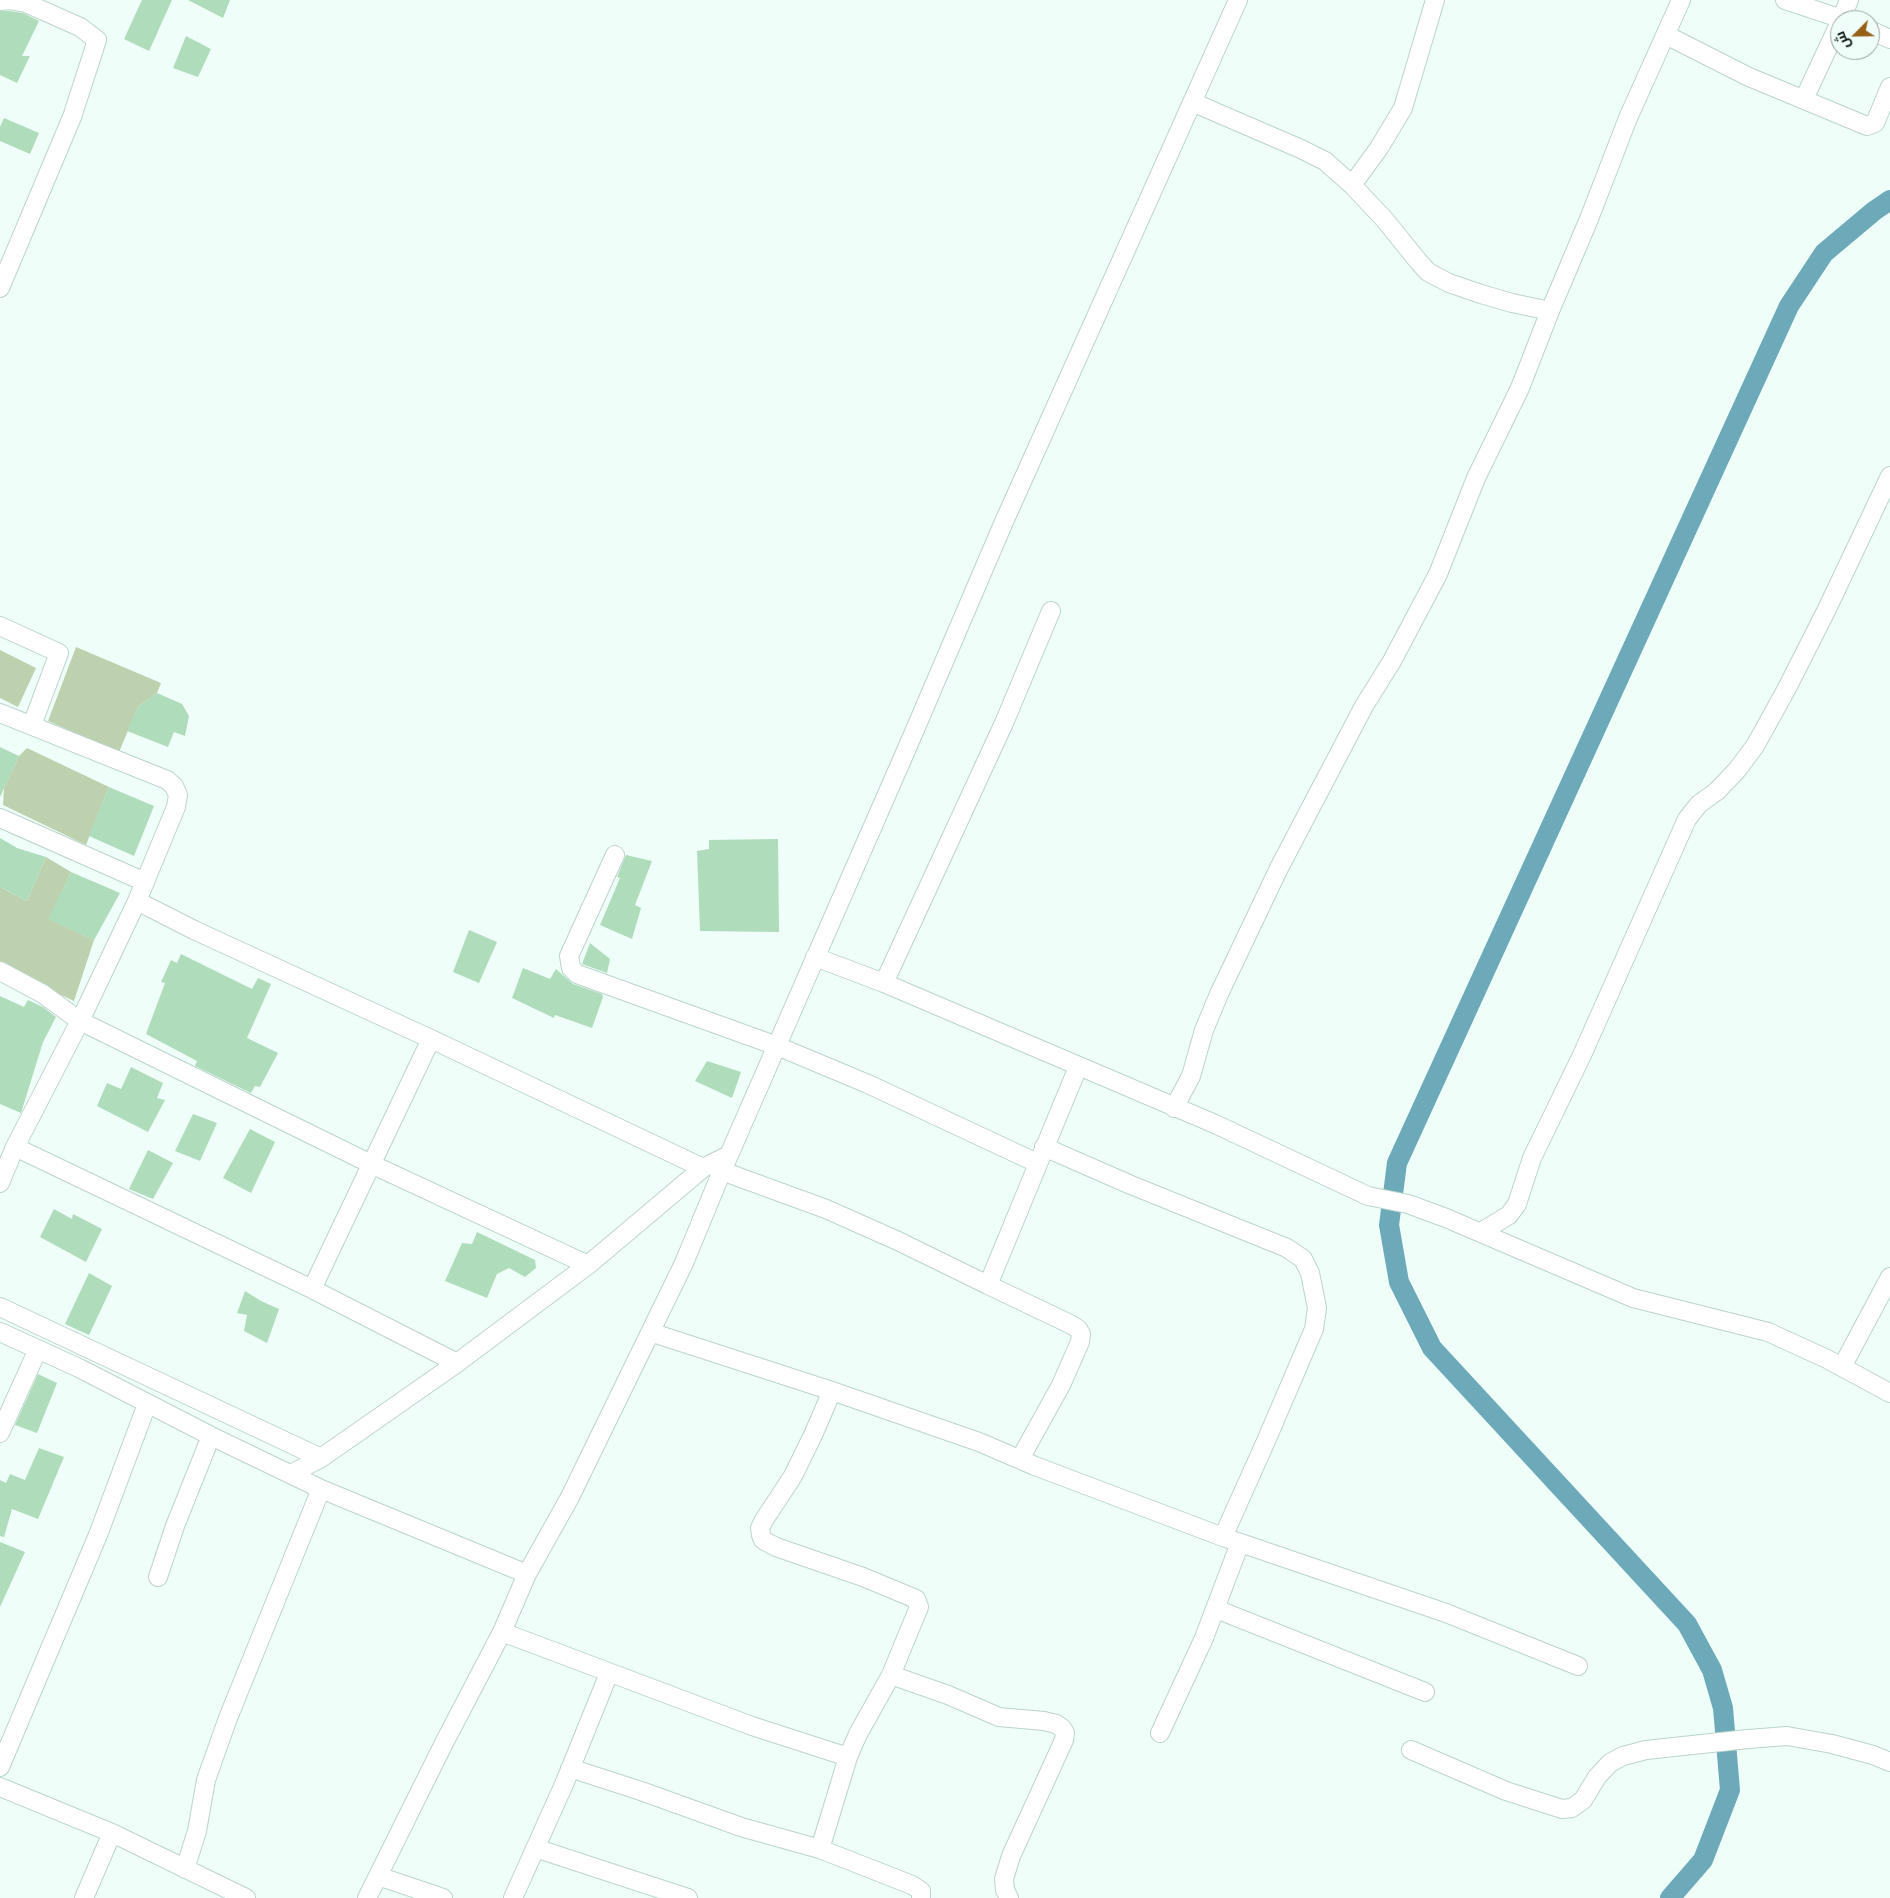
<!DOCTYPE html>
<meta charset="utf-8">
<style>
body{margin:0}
#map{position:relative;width:1890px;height:1898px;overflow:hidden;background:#effef9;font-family:Georgia,Cairo,serif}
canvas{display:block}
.north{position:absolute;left:1830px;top:10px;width:50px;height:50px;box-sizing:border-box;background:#effef9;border:1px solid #95a19d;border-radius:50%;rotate:247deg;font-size:14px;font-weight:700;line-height:20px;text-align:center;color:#0d1613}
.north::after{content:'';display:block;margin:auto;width:18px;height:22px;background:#956016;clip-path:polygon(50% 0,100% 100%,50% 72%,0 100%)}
</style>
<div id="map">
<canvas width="1890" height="1898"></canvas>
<div class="north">ش</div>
</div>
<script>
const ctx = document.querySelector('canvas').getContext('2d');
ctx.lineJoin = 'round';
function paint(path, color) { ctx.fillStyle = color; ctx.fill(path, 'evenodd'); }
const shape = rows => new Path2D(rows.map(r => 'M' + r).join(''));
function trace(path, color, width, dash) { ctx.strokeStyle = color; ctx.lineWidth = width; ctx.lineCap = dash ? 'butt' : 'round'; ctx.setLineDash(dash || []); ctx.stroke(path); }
const green = shape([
 [76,647,161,683,157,693,138,707,119,752,48,721],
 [0,650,36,668,18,707,0,698],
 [27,748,109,787,86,845,3,805,4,788,19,756],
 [46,857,71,872,49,919,94,940,74,1001,0,966,0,887,27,901]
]);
const canal = shape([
 [1670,1898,1703,1860,1730,1790,1723,1708,1712,1670,1687,1624,1432,1348,1399,1282,1389,1225,1397,1163,1789,306,1824,253,1874,211,1890,200]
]);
const building = shape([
 [142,0,172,0,149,51,124,39],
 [188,0,230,0,223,18],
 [0,11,9,11,23,13,39,21,22,56,30,56,17,83,0,75],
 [186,36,211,49,198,77,173,68],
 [4,118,39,133,30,154,0,141,0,127],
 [157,693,182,704,189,716,185,736,174,732,168,747,127,731,138,707],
 [0,747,19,756,0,797],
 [109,787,154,806,134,856,89,836],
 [0,838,17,848,46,857,27,901,0,887],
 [778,839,779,932,700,931,697,851,709,849,709,840],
 [626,855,652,861,635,905,641,908,632,939,600,925,620,878,617,877],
 [71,872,120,893,94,940,48,919],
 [469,930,497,942,479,983,453,972],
 [590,943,610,959,607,973,582,964],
 [181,954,252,989,258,978,271,984,247,1038,278,1053,260,1087,255,1086,251,1093,195,1066,197,1061,146,1034,165,983,161,982,171,960,177,963],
 [523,968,550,979,556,969,573,984,602,994,603,997,592,1028,555,1015,554,1018,512,998],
 [0,996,24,1007,28,1000,43,1007,56,1017,43,1042,21,1113,0,1104],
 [707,1061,741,1072,732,1098,695,1081],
 [131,1067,163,1083,157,1098,165,1100,148,1132,97,1106,107,1083,121,1089],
 [193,1114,217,1123,200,1161,175,1151],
 [250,1129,275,1142,251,1193,223,1178],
 [148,1150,173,1163,153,1199,129,1189],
 [54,1209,72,1219,73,1214,102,1229,86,1262,40,1237],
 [477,1232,535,1260,536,1268,525,1277,509,1268,497,1274,487,1298,445,1281,462,1243,472,1244],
 [89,1273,112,1286,89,1335,65,1324],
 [245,1291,261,1301,279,1309,267,1343,244,1331,247,1315,237,1313],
 [38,1374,57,1383,37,1433,15,1425],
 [39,1448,64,1457,38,1519,12,1509,4,1537,0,1536,0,1480,6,1483,10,1474,25,1480],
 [0,1542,25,1552,0,1607]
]);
const street = shape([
 [1785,0,1845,20],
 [0,1,9,0,26,3,80,27,97,40,72,117,0,288],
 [1841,20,1849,0],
 [1870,30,1890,39],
 [1666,35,1749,77,1867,126,1875,123,1890,87],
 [1804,99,1840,22],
 [1192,102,1301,149,1325,161,1352,185,1385,220,1418,261,1428,272,1449,283,1481,294,1512,303,1550,311],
 [1352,185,1379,148,1403,108,1435,0],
 [0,626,59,653,32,725],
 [0,713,167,780,174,786,178,795,176,807,137,901],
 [0,818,145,882],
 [615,855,569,956,571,968,577,974,777,1046,868,1084,1037,1163],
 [815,957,884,983,1215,1124,1368,1196,1408,1204,1446,1218,1633,1298,1768,1332,1827,1359,1890,1393],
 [0,971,43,994,80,1021,371,1164,588,1265],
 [884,983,1004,723,1051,611],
 [1174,1108,1191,1076,1204,1030,1219,994,1279,868,1364,706,1392,661,1438,574,1476,478,1520,388,1550,311,1589,219,1628,118,1681,0],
 [15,1147,312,1289,457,1363],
 [722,1171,826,1209,898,1241,988,1285,1078,1067],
 [0,1183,15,1147,80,1021,137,901,194,930,431,1039,703,1168,729,1155],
 [1481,1232,1509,1215,1517,1204,1532,1158,1582,1055,1687,819,1699,804,1717,791,1737,770,1755,746,1786,690,1827,609,1890,476],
 [988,1285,1070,1324,1078,1329,1081,1334,1080,1342,1061,1385,1020,1459],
 [312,1289,431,1039],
 [0,1307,321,1458],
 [0,1332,79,1368,211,1436,321,1489,527,1574],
 [650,1332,832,1391,979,1442,1035,1466,1223,1537,1266,1441,1314,1329,1317,1308,1310,1273,1303,1259,1287,1248,1131,1185,1044,1147],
 [1842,1367,1890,1277],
 [832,1391,813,1435,793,1476,764,1520,760,1528,761,1535,763,1540,776,1547,863,1577,916,1599,919,1607,891,1675],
 [0,1433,38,1349],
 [291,1474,321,1458,457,1363,588,1265,703,1168],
 [1223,1537,1446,1613,1578,1666],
 [158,1577,175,1526,211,1436],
 [1216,1609,1425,1692],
 [502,1632,752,1726,848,1757,858,1734,891,1675,948,1695,999,1717,1044,1721,1056,1724,1062,1728,1065,1733,1064,1740,1011,1856,1004,1879,1005,1890,1009,1898],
 [1160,1733,1204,1638,1240,1543],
 [1411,1750,1506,1791,1562,1809,1572,1808,1583,1800,1597,1777,1610,1763,1623,1756,1646,1750,1748,1739,1787,1736,1832,1744,1873,1755,1890,1762],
 [848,1757,820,1849,912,1885,921,1891,921,1898],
 [0,1767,98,1535,147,1404],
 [570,1768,641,1791,741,1827,820,1849],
 [0,1787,112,1833,246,1898],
 [535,1848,688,1898],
 [185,1869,197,1831,206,1780,228,1718,321,1489],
 [378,1876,443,1898],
 [84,1898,112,1833],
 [367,1898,444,1743,502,1632,527,1574,570,1497,684,1263,722,1171,911,739,1003,524,1238,0],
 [513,1898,565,1782,609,1673]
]);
paint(green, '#bdd1af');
trace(canal, '#6daab9', 20);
paint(building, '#afdcba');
trace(street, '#bbd4cc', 20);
trace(street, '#fff', 18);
</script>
